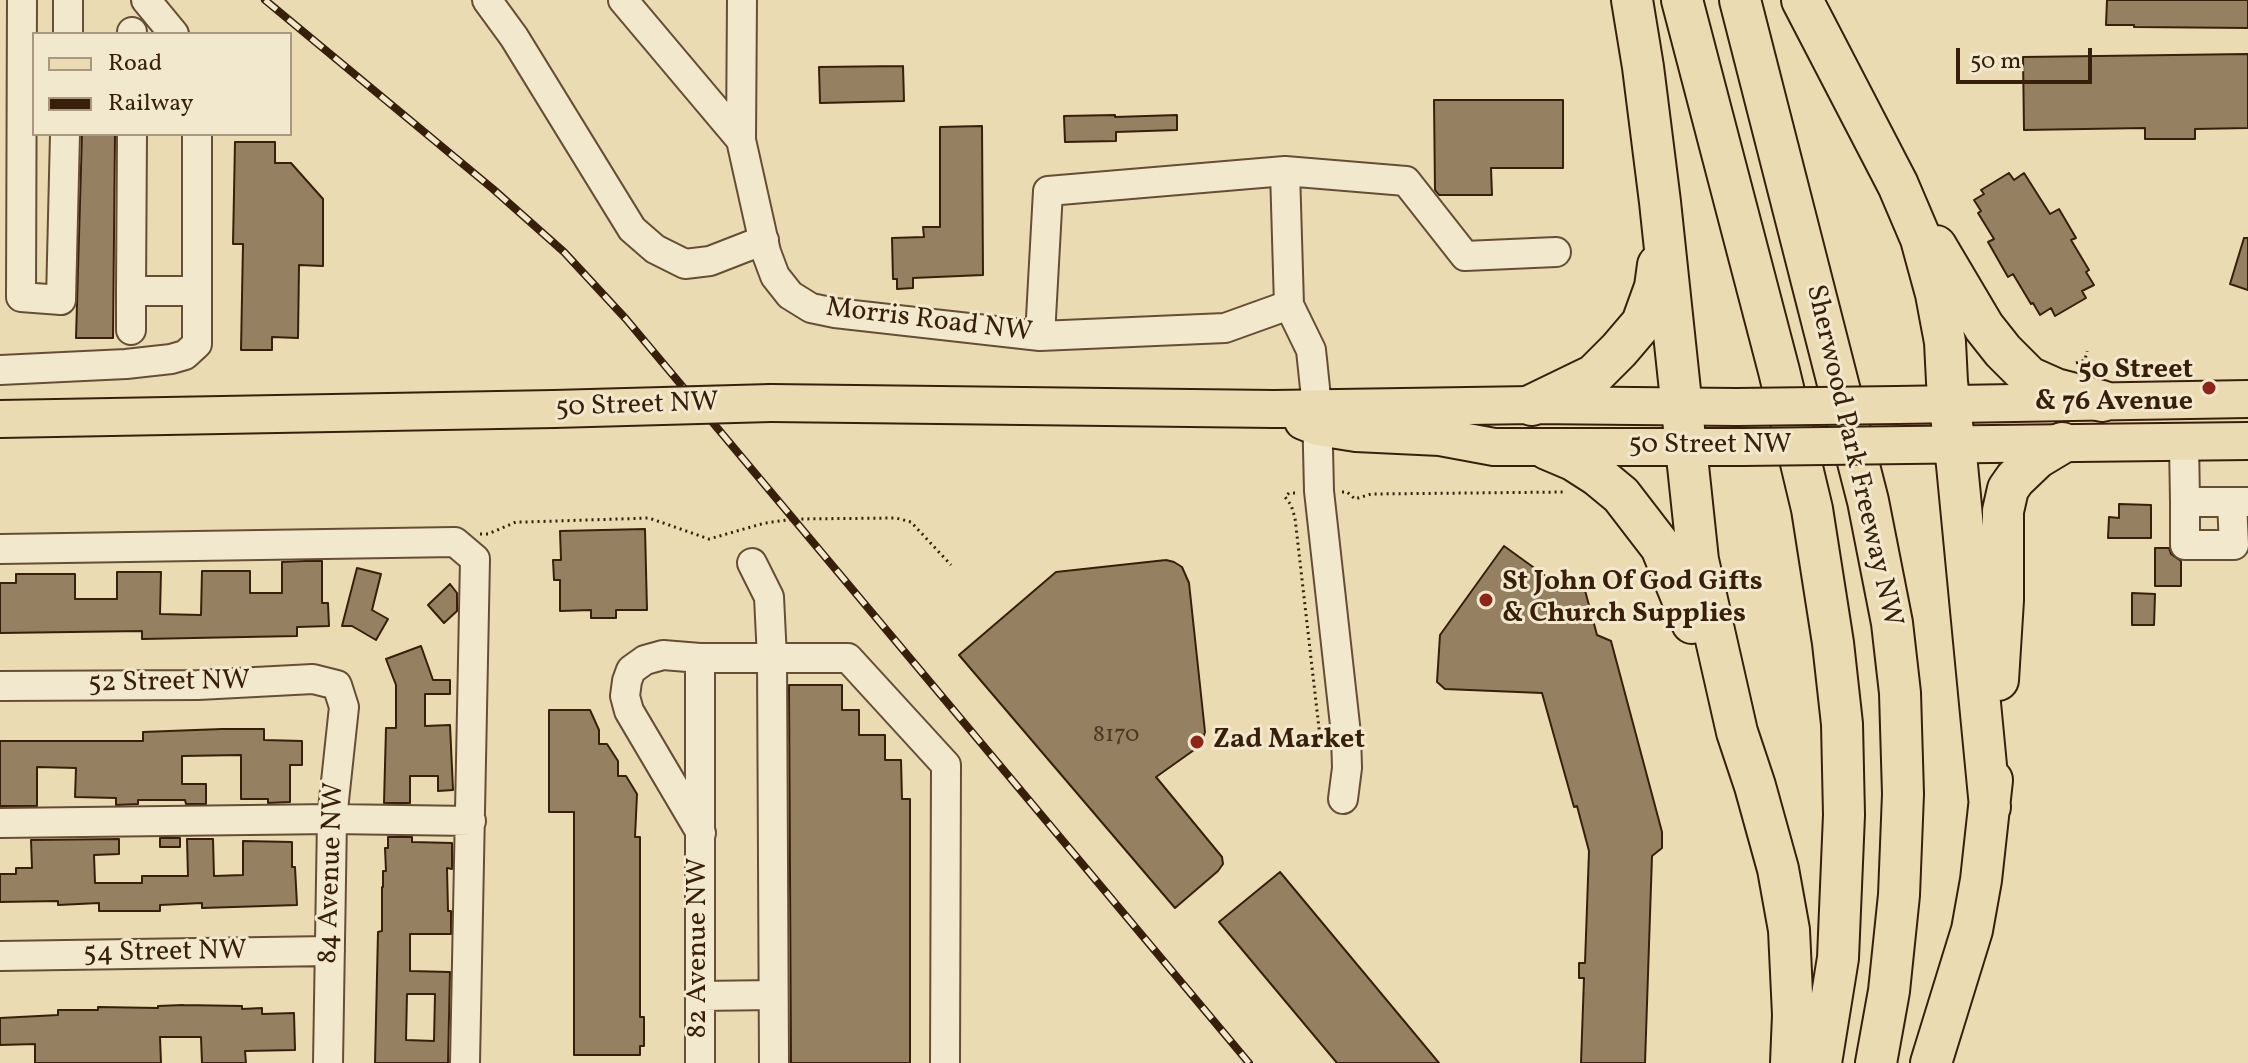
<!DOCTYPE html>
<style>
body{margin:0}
#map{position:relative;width:2248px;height:1063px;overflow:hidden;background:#ebdbb3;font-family:Vollkorn,serif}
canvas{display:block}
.legend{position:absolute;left:32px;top:32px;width:260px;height:104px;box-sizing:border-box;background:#f2e8ce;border:2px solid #a89880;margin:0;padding:10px 14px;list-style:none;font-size:24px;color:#381f0b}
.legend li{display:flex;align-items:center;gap:16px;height:40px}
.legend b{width:40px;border:2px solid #a89880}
.scale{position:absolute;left:1956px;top:48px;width:136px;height:36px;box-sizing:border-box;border:4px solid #381f0b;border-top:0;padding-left:10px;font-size:24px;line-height:28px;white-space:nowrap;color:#381f0b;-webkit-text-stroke:6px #f2e8ce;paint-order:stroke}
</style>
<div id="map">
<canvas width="2248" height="1063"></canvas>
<ul class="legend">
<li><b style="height:10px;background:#ebdbb3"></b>Road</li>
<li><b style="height:10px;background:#381f0b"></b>Railway</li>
</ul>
<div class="scale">50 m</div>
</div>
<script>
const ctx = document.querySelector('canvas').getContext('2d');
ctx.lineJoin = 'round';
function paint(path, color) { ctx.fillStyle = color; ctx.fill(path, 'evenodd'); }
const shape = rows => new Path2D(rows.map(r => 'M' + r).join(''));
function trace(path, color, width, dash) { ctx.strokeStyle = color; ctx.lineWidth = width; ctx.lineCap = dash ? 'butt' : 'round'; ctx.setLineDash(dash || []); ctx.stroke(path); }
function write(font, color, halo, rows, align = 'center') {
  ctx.font = font + ' Vollkorn,serif'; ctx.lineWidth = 6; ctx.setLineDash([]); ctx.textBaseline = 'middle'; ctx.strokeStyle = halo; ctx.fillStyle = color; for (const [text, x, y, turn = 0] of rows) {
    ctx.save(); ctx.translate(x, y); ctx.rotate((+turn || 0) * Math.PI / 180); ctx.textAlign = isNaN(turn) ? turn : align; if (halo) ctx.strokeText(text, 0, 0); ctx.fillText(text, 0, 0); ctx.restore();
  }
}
const building = shape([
 [2107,0,2248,0,2248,28,2134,27,2134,25,2106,25,2107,0],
 [2248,54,2248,128,2195,129,2195,139,2145,139,2145,128,2024,130,2023,57,2248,54],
 [903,66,904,101,820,103,819,67,903,66],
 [1434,100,1563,100,1563,168,1491,168,1492,195,1439,195,1435,190,1434,100],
 [1115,115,1115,117,1177,115,1177,130,1116,132,1116,141,1065,142,1064,116,1115,115],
 [982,126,983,275,913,278,913,288,897,289,897,279,893,279,892,238,924,237,923,227,940,227,940,127,982,126],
 [82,134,115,134,113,338,76,338,82,134],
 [235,142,275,142,275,163,291,163,323,199,323,266,299,265,298,338,272,337,272,350,241,350,243,244,233,244,235,142],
 [2009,173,2014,180,2024,173,2050,214,2059,209,2076,238,2071,240,2089,270,2086,272,2094,285,2082,291,2086,298,2055,316,2051,308,2040,315,2033,303,2031,304,2013,274,2008,277,1988,242,1994,239,1978,213,1981,211,1974,200,1984,194,1981,190,2009,173],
 [2244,238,2248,238,2248,290,2230,284,2244,238],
 [2119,504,2151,505,2151,538,2108,538,2109,517,2119,518,2119,504],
 [645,529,647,610,616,610,616,618,591,618,591,610,560,611,560,580,554,580,553,560,561,560,560,531,645,529],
 [1504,546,1562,588,1583,583,1597,635,1611,641,1662,832,1662,848,1652,856,1645,1063,1581,1063,1584,978,1579,978,1579,963,1585,963,1589,851,1577,806,1574,807,1542,693,1445,689,1437,682,1440,635,1504,546],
 [2155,548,2169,548,2171,554,2181,561,2181,586,2155,586,2155,548],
 [1166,560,1174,562,1182,567,1189,583,1205,732,1202,741,1194,750,1156,777,1222,857,1223,864,1218,871,1175,908,959,655,1056,572,1166,560],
 [305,561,322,561,322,603,328,603,329,626,297,627,297,636,142,639,142,631,0,633,0,583,16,583,16,574,75,574,75,599,117,599,117,572,161,572,160,614,201,615,202,571,250,571,250,593,282,593,282,562,305,561],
 [357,568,381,574,372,610,388,619,376,640,352,626,342,626,357,568],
 [450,584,457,593,457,611,444,623,428,605,450,584],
 [2132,593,2155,594,2154,625,2132,625,2132,593],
 [421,646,433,680,450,680,450,694,425,694,425,726,450,725,453,790,438,791,438,776,410,776,410,803,384,803,386,728,396,728,396,685,386,659,421,646],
 [789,685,842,685,842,710,859,710,859,735,885,735,885,760,901,760,902,799,910,799,910,1063,791,1063,789,685],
 [549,710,590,710,599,730,599,744,607,744,618,761,618,776,626,776,637,794,635,837,640,837,640,1017,644,1017,644,1046,640,1046,640,1055,574,1055,574,812,549,812,549,710],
 [222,729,264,729,264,740,302,741,302,765,290,765,290,802,268,803,268,799,241,799,241,755,182,756,182,784,206,784,206,804,186,804,185,800,138,800,138,804,116,805,116,798,75,797,76,768,37,767,37,806,0,806,0,741,143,741,143,732,222,729],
 [388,837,412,837,412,842,452,843,452,869,447,868,448,911,451,911,451,934,410,934,410,971,450,972,448,1063,375,1063,378,932,382,931,382,887,383,887,383,871,386,871,385,848,388,848,388,837],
 [407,994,435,994,434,1041,406,1040,407,994],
 [160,838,180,838,180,847,160,847,160,838],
 [119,839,119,854,94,855,95,883,142,883,142,876,188,876,187,839,213,839,214,876,243,875,243,841,292,842,292,867,295,867,297,905,202,908,202,903,160,905,160,911,99,911,99,903,58,905,58,901,0,902,0,874,16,874,16,868,32,868,31,840,119,839],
 [1280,872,1439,1063,1337,1063,1219,922,1280,872],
 [183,1005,242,1006,242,1009,262,1008,262,1014,294,1013,295,1050,245,1051,246,1063,202,1063,201,1037,160,1037,161,1063,35,1063,35,1044,0,1045,0,1018,58,1015,58,1010,98,1010,98,1007,158,1008,158,1006,183,1005]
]);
const path = shape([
 [2076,363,2085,360,2087,351],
 [1342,492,1347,492,1355,499,1371,494,1566,492],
 [1295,493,1289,493,1285,497,1291,505,1295,518,1320,737],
 [480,534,488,534,516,522,525,522,649,518,709,539,765,523,795,519,896,518,911,522,951,565]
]);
const minor = shape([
 [22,0,21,297,61,300,65,134],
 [146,0,174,34],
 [487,0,514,37,632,229,655,249,685,264,710,261,764,240],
 [623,0,741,140,766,252,775,276,790,295,811,308,835,313,1040,336,1225,328,1289,305,1311,350,1317,407,1319,491,1346,734,1347,768,1343,799],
 [132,32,132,34],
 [68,34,68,0],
 [132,134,131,291,197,291],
 [741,140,742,0],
 [1285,171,1289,305],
 [131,291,131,330],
 [1040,336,1048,191,1285,171,1406,181,1465,256,1556,252],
 [0,370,126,364,171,359,185,355,197,344,197,134],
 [2184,442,2185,502,2248,502],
 [2185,502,2185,545,2234,545,2232,502],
 [0,549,455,542,475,559,465,1063],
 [752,563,769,597,772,658,774,1063],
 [700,658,700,1063],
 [0,686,198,685,313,679,337,685,344,707,332,819,328,1063],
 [0,823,332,819,471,821],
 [701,833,629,711,625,696,627,681,631,670,645,660,663,655,700,658,848,658,946,765,945,1063],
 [0,956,330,951],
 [700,996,773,995]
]);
const major = shape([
 [771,403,1274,409,1532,405,1737,407],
 [1897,405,2248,399],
 [0,419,554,409],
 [1303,421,1318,427,1356,433,1440,437,1494,447,1743,447],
 [1907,445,2248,441]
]);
const highway = shape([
 [1632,0,1643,67,1660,202,1698,560,1737,732,1755,786,1778,869,1789,930,1793,1015,1791,1063],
 [1682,0,1779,371,1812,509,1833,643,1842,724,1844,815,1838,958,1821,1063],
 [1740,0,1868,501,1892,623,1900,693,1903,794,1899,895,1889,991,1876,1063],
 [1802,0,1898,185,1921,239,1936,294,1945,342,1947,382,1957,465,1990,807],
 [1936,246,1984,327,2003,351,2029,377,2056,389,2102,401],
 [1532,405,1594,375,1619,350,1642,323,1655,287,1658,265],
 [1547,449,1573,460,1598,476,1621,495,1661,547,1692,623],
 [1998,680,2003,600,2003,511,2008,489,2015,479,2037,458,2062,443],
 [1931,1063,1972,930,1981,880,1992,780]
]);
const rail = shape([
 [265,0,493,189,564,252,626,319,1249,1063]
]);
const majorBridge = shape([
 [1737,407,1897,405],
 [554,409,771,403],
 [1743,447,1907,445]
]);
const markers = [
 [2209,388,8,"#8f2418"],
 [1486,600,8,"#8f2418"],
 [1197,742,8,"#8f2418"]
];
const numberNames = [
 ["8170",1116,737]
];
const streetNames = [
 ["Morris Road NW",929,322,7],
 ["50 Street NW",637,407,-2],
 ["50 Street NW",1710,447],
 ["Sherwood Park Freeway NW",1852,456,77],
 ["52 Street NW",169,684,-1],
 ["84 Avenue NW",333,873,-88],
 ["82 Avenue NW",700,948,-90],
 ["54 Street NW",165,954,-1]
];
const poiNames = [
 ["50 Street",2193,372,"right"],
 ["& 76 Avenue",2193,404,"right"],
 ["St John Of God Gifts",1502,584],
 ["& Church Supplies",1502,616],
 ["Zad Market",1213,742]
];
paint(building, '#958162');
trace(building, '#381f0b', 2);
trace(minor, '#654e35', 32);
trace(major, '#381f0b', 40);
trace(highway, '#381f0b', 44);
trace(path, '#381f0b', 3, [2, 4]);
trace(minor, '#f2e8ce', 28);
trace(major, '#ebdbb3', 36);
trace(highway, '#ebdbb3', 40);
trace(rail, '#381f0b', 8);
trace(rail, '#f2e8ce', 5, [15]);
trace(majorBridge, '#381f0b', 40, []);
trace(majorBridge, '#ebdbb3', 36);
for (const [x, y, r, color] of markers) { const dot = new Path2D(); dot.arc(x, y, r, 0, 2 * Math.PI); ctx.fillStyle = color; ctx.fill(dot); trace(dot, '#f2e8ce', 3); }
write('24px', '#4f3821', null, numberNames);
write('28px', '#381f0b', '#f2e8ce', streetNames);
write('bold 28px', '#381f0b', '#f2e8ce', poiNames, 'left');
</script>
